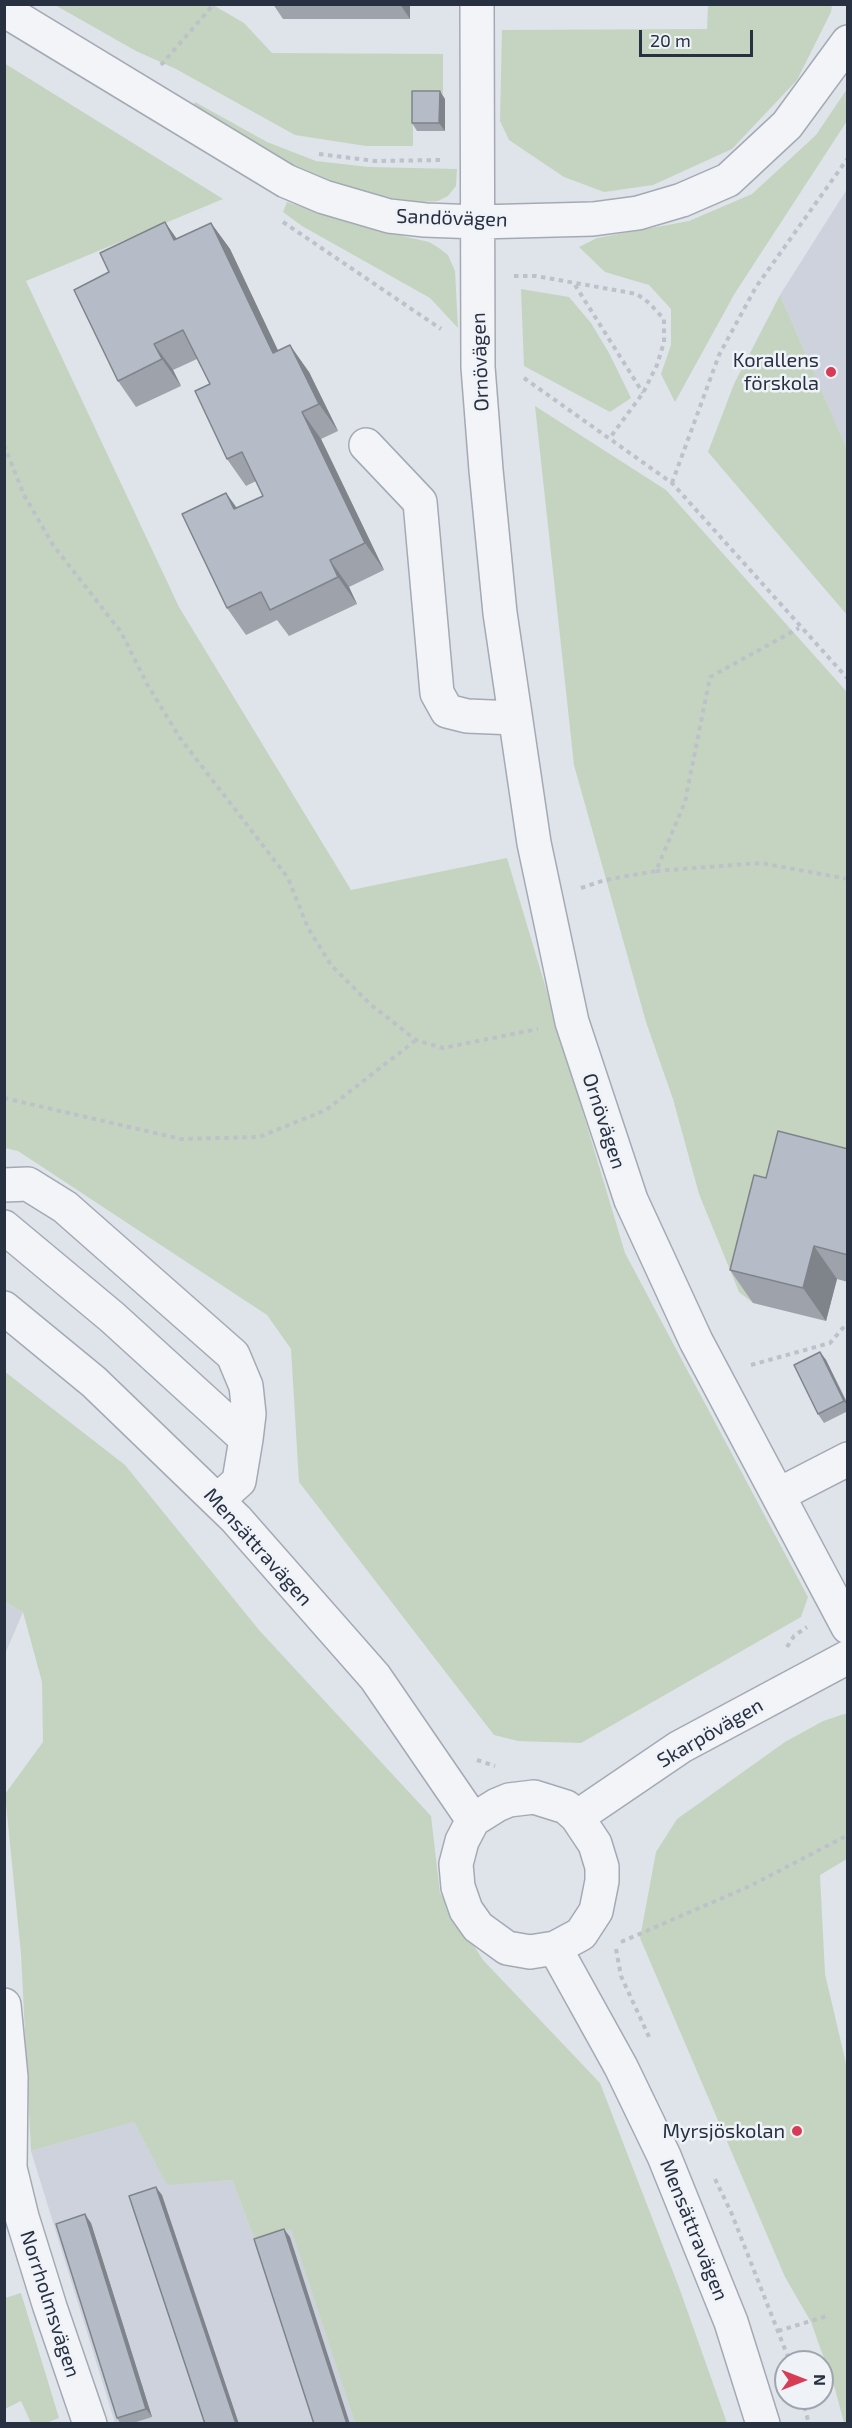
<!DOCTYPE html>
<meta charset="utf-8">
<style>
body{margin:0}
#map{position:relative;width:852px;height:2428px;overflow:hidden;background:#dfe3ea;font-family:"Exo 2",sans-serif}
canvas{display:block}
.frame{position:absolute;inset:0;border:6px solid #273142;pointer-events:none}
.north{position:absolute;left:774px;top:2350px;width:60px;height:60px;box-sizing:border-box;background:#eff2f7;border:2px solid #9fa5af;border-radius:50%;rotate:90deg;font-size:16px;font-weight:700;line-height:24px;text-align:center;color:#273142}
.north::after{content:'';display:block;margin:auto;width:21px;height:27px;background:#d73c54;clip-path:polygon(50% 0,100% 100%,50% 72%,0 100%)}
.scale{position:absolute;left:639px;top:30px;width:114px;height:27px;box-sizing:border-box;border:3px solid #273142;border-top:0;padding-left:8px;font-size:18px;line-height:21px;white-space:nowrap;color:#273142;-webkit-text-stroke:4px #eff2f7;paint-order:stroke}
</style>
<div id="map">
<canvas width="852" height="2428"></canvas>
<div class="frame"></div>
<div class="north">N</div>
<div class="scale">20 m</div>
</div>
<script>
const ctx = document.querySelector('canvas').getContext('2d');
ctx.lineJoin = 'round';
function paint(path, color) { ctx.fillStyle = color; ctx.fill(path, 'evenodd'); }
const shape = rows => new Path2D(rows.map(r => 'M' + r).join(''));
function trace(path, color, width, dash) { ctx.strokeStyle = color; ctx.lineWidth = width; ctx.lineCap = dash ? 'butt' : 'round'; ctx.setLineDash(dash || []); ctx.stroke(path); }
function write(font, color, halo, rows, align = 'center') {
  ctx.font = font + ' "Exo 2",sans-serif'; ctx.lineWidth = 5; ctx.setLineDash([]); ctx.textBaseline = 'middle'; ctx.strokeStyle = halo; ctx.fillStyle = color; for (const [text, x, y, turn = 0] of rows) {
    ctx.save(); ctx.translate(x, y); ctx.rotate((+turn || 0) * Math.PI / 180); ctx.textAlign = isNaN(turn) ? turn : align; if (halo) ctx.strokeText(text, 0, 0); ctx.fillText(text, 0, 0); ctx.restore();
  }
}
const built = shape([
 [847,189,847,449,780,295],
 [5,1602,23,1612,5,1654],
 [134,2122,167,2184,232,2180,255,2240,291,2228,355,2423,115,2423,31,2151]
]);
const green = shape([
 [55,5,213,5,244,23,272,53,443,54,443,94,413,94,413,146,366,146,295,135,176,69,136,51],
 [708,5,832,5,831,12,797,80,732,149,653,185,604,192,564,177,509,140,500,121,502,30,707,29],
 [4,63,223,199,26,281,179,607,351,890,507,858,625,1253,808,1597,801,1617,581,1743,518,1741,494,1735,299,1482,291,1349,267,1315,18,1151,5,1148],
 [847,89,847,121,735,293,675,402,661,374,671,345,671,309,649,285,605,272,579,247,597,238,689,221,752,194,816,135],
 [195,102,267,142,316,161,369,167,457,169,456,186,448,196,438,201,421,202,391,198,341,185,287,162,192,108],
 [287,202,372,229,429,242,439,248,448,255,455,271,458,328,430,298,302,226,283,212],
 [521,289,569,297,591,323,609,353,631,398,610,412,524,366],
 [780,295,847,449,847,615,708,452,734,384],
 [535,406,666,490,847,692,847,1176,778,1209,753,1303,739,1292,699,1194,673,1099,646,1022,574,765],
 [4,1371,125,1465,259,1630,431,1816,440,1893,483,1960,600,2083,680,2290,727,2423,355,2423,291,2229,255,2240,232,2180,167,2185,134,2122,31,2151,21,1954,5,1794,43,1742,42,1682,23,1612,5,1602],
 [844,1714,848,1714,847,1859,820,1875,825,1974,848,2072,847,2424,844,2423,835,2389,811,2322,785,2277,640,1938,656,1852,677,1819,785,1742,823,1721],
 [21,2293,59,2418,46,2423,31,2423,21,2401,5,2409,5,2298]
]);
const path = shape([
 [161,65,214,4],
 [319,154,375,161,440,160],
 [283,222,441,329],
 [514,276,536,276,637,294,649,303,664,319,664,342,657,365,643,393,609,439],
 [575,285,643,393],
 [524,378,672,483,848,679],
 [4,445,24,495,53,545,121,632,147,684,180,738,288,878,308,928,331,965,370,1004,416,1040,443,1048,538,1029],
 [672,483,719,355,756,287,848,158],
 [656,871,761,863,848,879],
 [581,888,605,880,656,871,685,802,710,677,799,628],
 [4,1098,181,1139,259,1137,326,1110,416,1040],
 [751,1365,830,1343,848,1322],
 [787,1647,794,1636,807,1627],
 [477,1760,495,1766],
 [621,1942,750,1886,848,1835],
 [616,1949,621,1976,650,2039],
 [715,2179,731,2212,790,2362],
 [778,2331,827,2316],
 [802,2398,809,2424]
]);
const minor = shape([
 [477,4,478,367,486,470,500,613,534,843,572,1022,631,1200,696,1341,848,1627],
 [4,10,286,181,324,197,389,216,425,220,478,222,593,219,638,213,682,200,728,180,787,125,848,42],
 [366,445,420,502,437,693,447,711,467,716,515,718],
 [4,1185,28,1184,65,1207,233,1355,246,1386,249,1414,246,1439,239,1481,218,1500],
 [4,1227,112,1317,246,1439],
 [4,1308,94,1382,236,1519,375,1677,473,1820],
 [778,1495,848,1459],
 [534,1797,566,1807,577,1817,595,1844,602,1867,602,1881,596,1911,581,1934,555,1948,530,1952,507,1948,478,1927,466,1910,458,1887,456,1864,462,1841,473,1820,497,1805,509,1800,534,1797],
 [577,1817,680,1747,848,1657],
 [555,1948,621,2067,664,2156,731,2322,763,2424],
 [4,2005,11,2077,10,2168,22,2217,50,2307,90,2424]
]);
const wall = shape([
 [273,4,410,4,410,19,283,19],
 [445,99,445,131,417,131,412,123],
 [211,223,230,249,278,351,309,372,338,431,321,439,384,570,349,587,357,604,289,636,277,620,246,635,227,608,226,493,237,508,263,496,256,481,246,486,227,459,210,384,197,359,173,370,181,386,136,407,118,381,177,239],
 [848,1149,848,1282,837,1279,826,1321,753,1303,730,1270],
 [820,1352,826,1360,848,1404,848,1411,824,1423,818,1414],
 [91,2223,152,2417,130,2424,121,2424,117,2418]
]);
const shadedWall = shape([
 [400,4,410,4,410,19],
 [440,91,445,99,445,131,439,123],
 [165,222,184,249,174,240],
 [211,223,230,249,292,380,273,353],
 [154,344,173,370,181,386,162,359],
 [290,345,309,372,338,431,319,404],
 [302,412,321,439,384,570,365,543],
 [226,493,245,520,234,509],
 [330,560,349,587,357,604,338,577],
 [814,1246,837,1279,826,1321,803,1288],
 [820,1352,826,1360,848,1406,844,1401],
 [156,2187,162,2195,239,2424,236,2424],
 [85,2214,91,2223,152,2417,146,2409],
 [284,2229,290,2237,350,2424,347,2424]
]);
const building = shape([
 [412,91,440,91,439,123,412,123,412,91],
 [165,222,174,240,211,223,273,353,290,345,319,404,302,412,365,543,330,560,338,577,270,610,261,592,227,608,182,514,226,493,234,509,263,496,242,452,227,459,195,391,210,384,183,330,154,344,162,359,118,381,74,290,109,272,100,253,165,222],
 [778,1131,848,1149,848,1255,814,1246,803,1288,730,1270,754,1175,766,1178,778,1131],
 [820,1352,844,1401,818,1414,794,1365,820,1352],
 [156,2187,236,2424,205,2424,129,2196,156,2187],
 [85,2214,146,2409,117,2418,56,2224,85,2214],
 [284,2229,347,2424,314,2424,254,2239,284,2229]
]);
const markers = [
 [831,372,6,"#d73c54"],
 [797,2131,6,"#d73c54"]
];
const streetNames = [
 ["Sandövägen",452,218,2],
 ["Ornövägen",480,362,-92],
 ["Ornövägen",604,1121,72],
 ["Mensättravägen",258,1547,48],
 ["Skarpövägen",710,1733,-30],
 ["Mensättravägen",694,2230,68],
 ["Norrholmsvägen",50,2304,72]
];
const poiNames = [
 ["Korallens",819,360],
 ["förskola",819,383],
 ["Myrsjöskolan",785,2131]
];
paint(built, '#cdd2dc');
paint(green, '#c5d4c0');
trace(minor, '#a4aab4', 36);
trace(path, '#bdc1c9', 4, [4.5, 4.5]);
trace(minor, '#f2f4f8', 33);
paint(wall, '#9da2ab');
paint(shadedWall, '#7f848b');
paint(building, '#b6bcc7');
trace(building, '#7f848b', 1.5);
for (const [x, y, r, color] of markers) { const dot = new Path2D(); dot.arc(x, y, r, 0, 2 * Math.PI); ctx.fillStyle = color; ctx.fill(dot); trace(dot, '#eff2f7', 2); }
write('20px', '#273142', '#eff2f7', streetNames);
write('20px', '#273142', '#eff2f7', poiNames, 'right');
</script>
